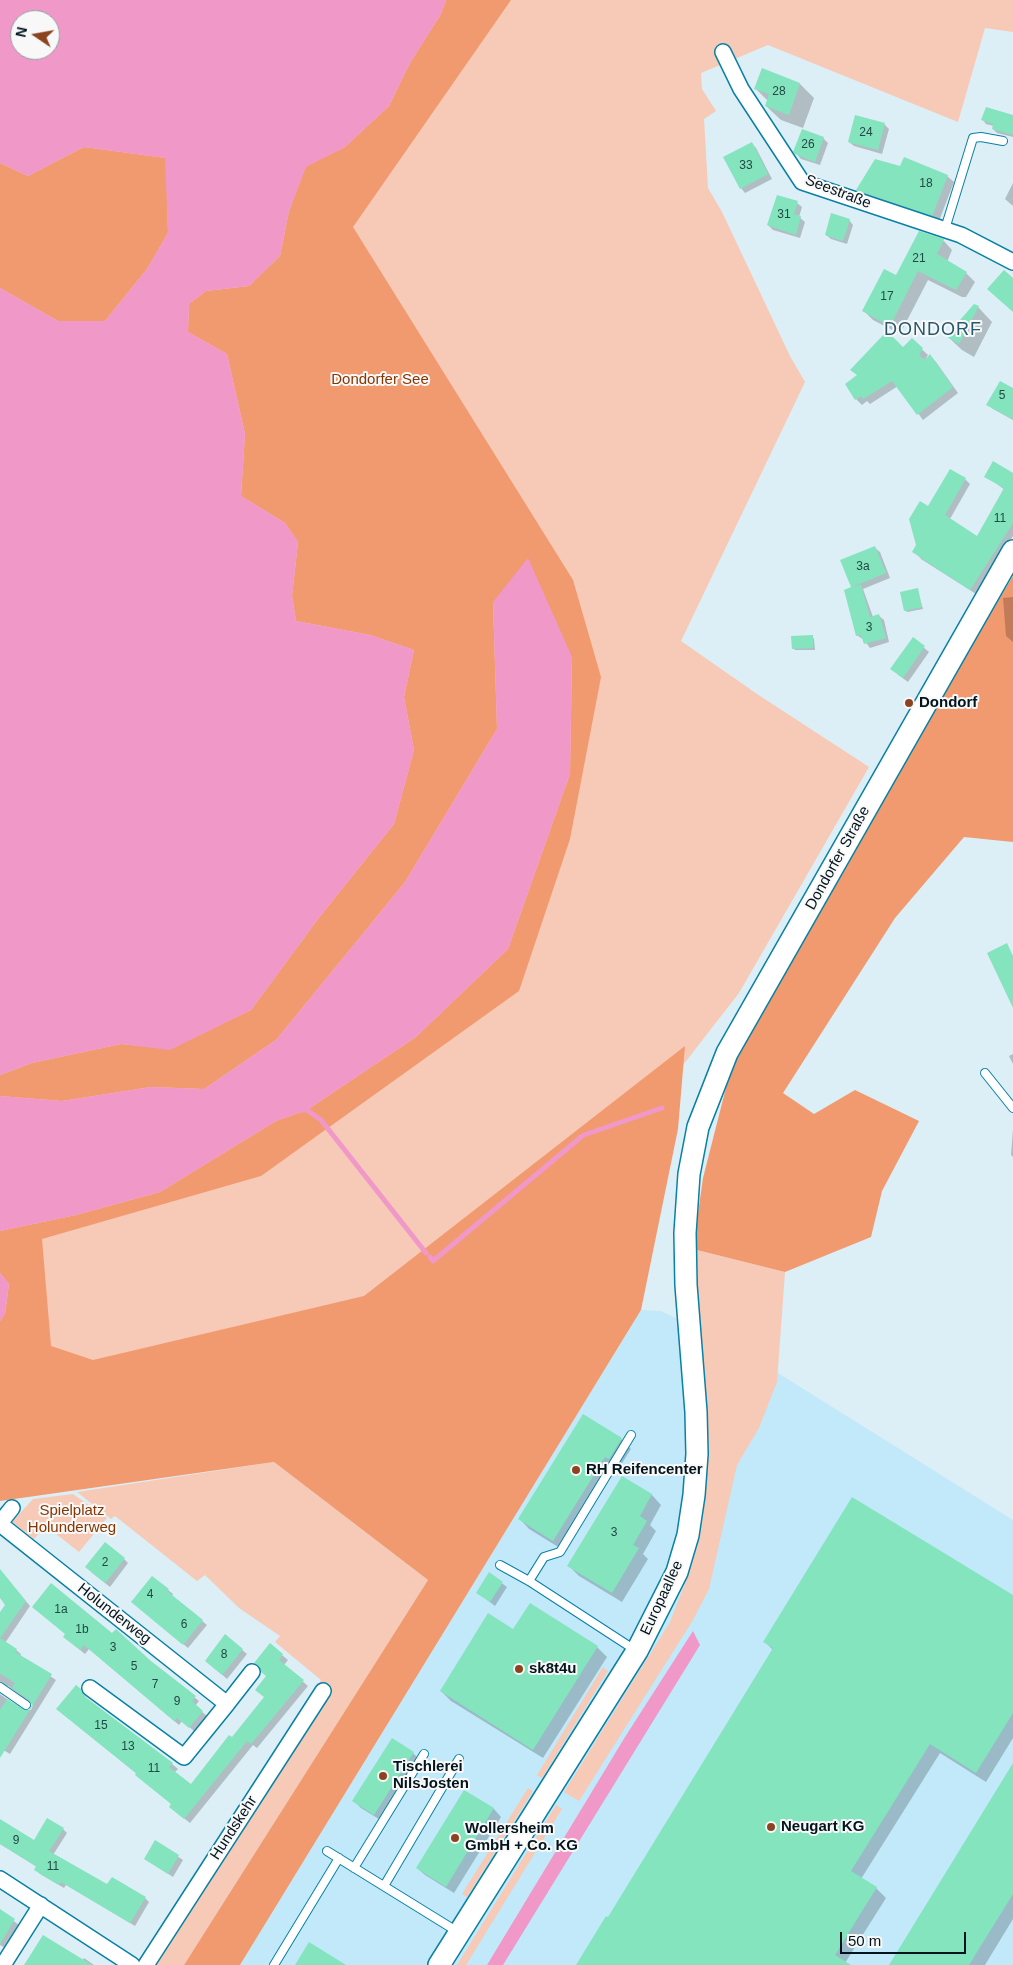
<!DOCTYPE html>
<meta charset="utf-8">
<style>
body{margin:0}
#map{position:relative;width:1013px;height:1965px;overflow:hidden;background:#dceef6;font-family:Helvetica,sans-serif}
canvas{display:block}
.north{position:absolute;left:10px;top:10px;width:50px;height:50px;box-sizing:border-box;background:#f8f8f8;border:1px solid #969da0;border-radius:50%;rotate:282deg;font-size:14px;font-weight:700;line-height:20px;text-align:center;color:#02151d}
.north::after{content:'';display:block;margin:auto;width:18px;height:22px;background:#8b441f;clip-path:polygon(50% 0,100% 100%,50% 72%,0 100%)}
.scale{position:absolute;left:840px;top:1932px;width:126px;height:22px;box-sizing:border-box;border:2px solid #02151d;border-top:0;padding-left:6px;font-size:15px;line-height:18px;white-space:nowrap;color:#02151d;-webkit-text-stroke:4px #f8f8f8;paint-order:stroke}
</style>
<div id="map">
<canvas width="1013" height="1965"></canvas>
<div class="north">N</div>
<div class="scale">50 m</div>
</div>
<script>
const ctx = document.querySelector('canvas').getContext('2d');
ctx.lineJoin = 'round';
function paint(path, color) { ctx.fillStyle = color; ctx.fill(path, 'evenodd'); }
const shape = rows => new Path2D(rows.map(r => 'M' + r).join(''));
function trace(path, color, width, dash) { ctx.strokeStyle = color; ctx.lineWidth = width; ctx.lineCap = dash ? 'butt' : 'round'; ctx.setLineDash(dash || []); ctx.stroke(path); }
function write(font, color, halo, rows, align = 'center') {
  ctx.font = font + ' Helvetica,sans-serif'; ctx.lineWidth = 4; ctx.setLineDash([]); ctx.textBaseline = 'middle'; ctx.strokeStyle = halo; ctx.fillStyle = color; for (const [text, x, y, turn = 0] of rows) {
    ctx.save(); ctx.translate(x, y); ctx.rotate((+turn || 0) * Math.PI / 180); ctx.textAlign = isNaN(turn) ? turn : align; if (halo) ctx.strokeText(text, 0, 0); ctx.fillText(text, 0, 0); ctx.restore();
  }
}
const built = shape([
 [641,1310,661,1311,738,1348,1013,1520,1013,1965,240,1965]
]);
const green = shape([
 [0,0,1013,0,1013,32,985,28,958,122,768,45,701,73,702,89,716,111,704,119,708,188,722,212,790,356,805,382,681,641,757,694,869,767,739,993,610,1159,448,1305,0,1495],
 [20,20,50,20,50,50,20,50],
 [693,1249,785,1272,777,1382,759,1428,737,1465,709,1589,693,1620,579,1801,564,1792,670,1622,686,1581,696,1551,703,1518,708,1463,702,1340],
 [274,1462,428,1580,184,1965,155,1965,321,1680,275,1642,280,1636,239,1608,205,1575,197,1581,115,1516,111,1519,77,1492],
 [73,1494,107,1518,79,1552,46,1526,34,1539,12,1522,33,1499],
 [603,1667,608,1671,542,1778,537,1775],
 [528,1788,533,1791,467,1897,462,1894],
 [556,1805,562,1809,466,1965,457,1965]
]);
const forest = shape([
 [446,0,511,0,353,227,573,580,601,677,570,839,519,991,261,1176,42,1239,51,1346,93,1360,364,1296,685,1046,678,1129,641,1310,240,1965,184,1965,428,1580,274,1462,0,1501,0,1321,5,1314,9,1284,0,1273,0,1231,76,1215,160,1192,276,1121,307,1110,416,1037,508,949,570,774,572,657,493,602,497,729,405,882,276,1040,204,1089,151,1087,62,1101,0,1096,0,1075,32,1063,121,1044,170,1049,251,1010,318,919,394,824,414,750,404,697,414,650,370,635,296,621,292,596,298,542,285,523,241,496,245,434,227,354,188,332,189,304,206,291,249,286,280,256,289,211,306,166,345,147,389,106,410,63,441,14],
 [84,147,166,158,168,233,147,269,105,321,58,321,0,288,0,163,28,176],
 [1013,576,1013,842,964,837,895,918,783,1093,814,1114,855,1090,919,1121,882,1191,871,1237,785,1272,693,1249,703,1178,730,1072,769,997,819,912,890,780]
]);
const water = shape([
 [0,0,446,0,441,14,410,63,389,106,345,147,306,167,289,211,280,256,249,286,206,291,189,304,188,332,227,354,245,434,241,496,285,523,298,542,292,596,296,621,370,635,414,650,404,697,414,750,394,824,318,919,251,1010,170,1050,121,1044,32,1063,0,1075,0,288,58,321,105,321,147,269,168,233,165,158,84,147,28,176,0,163],
 [20,20,50,20,50,50,20,50],
 [528,558,572,657,570,774,508,949,416,1037,307,1110,276,1121,160,1192,76,1215,0,1231,0,1096,62,1101,151,1087,204,1089,276,1040,405,882,497,729,493,602],
 [0,1273,9,1284,5,1314,0,1321],
 [693,1631,700,1645,575,1848,503,1965,487,1965,625,1737]
]);
const shadow = shape([
 [762,70,800,84,814,98,803,128,781,120,766,106,768,101,755,88],
 [1013,116,1013,137,997,133,993,129,994,126,986,124,983,120],
 [884,124,889,129,882,154,854,146,849,142],
 [823,138,828,143,820,165,801,159,796,153],
 [752,144,756,148,772,179,745,193,741,188],
 [901,168,947,176,954,182,939,221,864,196,857,190],
 [1013,183,1013,206,1005,199],
 [797,203,802,207,799,217,805,222,800,238,773,230,768,225],
 [849,220,853,225,847,244,831,239,826,235],
 [943,240,952,250,947,262,966,273,975,282,966,297,962,297,928,280,900,334,873,320,864,311,896,277],
 [978,307,992,322,974,357,962,350,947,336],
 [912,340,928,355,925,360,930,356,936,362,958,393,923,420,898,386,870,404,867,401,862,405,856,399],
 [1013,389,1013,420,993,409,988,404],
 [1013,475,1013,536,976,594,921,559,916,553,929,508,965,479,970,484,950,519,978,537,1005,490,986,476],
 [875,548,880,552,890,578,863,589,873,617,879,616,884,620,889,642,870,648,864,640,858,636,845,590,853,588,842,561],
 [917,589,923,609,907,612,905,610],
 [1013,597,1013,642,1006,636,1003,598],
 [812,637,814,639,815,650,795,650,793,648],
 [916,641,929,652,908,682,897,674],
 [1013,1054,1013,1064,1009,1056],
 [1013,1129,1013,1157,1011,1155],
 [584,1416,621,1439,631,1449,619,1468,615,1465,563,1550,529,1529,520,1519],
 [622,1477,652,1495,661,1505,650,1525,656,1531,643,1554,648,1559,622,1602,579,1576,569,1566],
 [124,1559,128,1563,110,1587,91,1572],
 [0,1571,30,1606,5,1643,16,1650,21,1654,20,1656,56,1680,10,1754,0,1748,0,1694,23,1711,31,1710,33,1705,8,1686,3,1686,0,1688,0,1615,7,1605,0,1596],
 [489,1574,507,1587,495,1606,478,1593],
 [168,1590,173,1594,172,1596,207,1625,188,1648,138,1606],
 [1013,1596,1013,1738,986,1782,940,1753,861,1879,876,1888,886,1898,845,1963,849,1965,578,1965,608,1919,773,1650,765,1642],
 [514,1631,597,1647,607,1657,543,1758,451,1701,441,1691],
 [113,1635,134,1648,199,1701,195,1706,207,1716,194,1731,182,1721,179,1725,89,1649,85,1654,69,1641],
 [226,1636,247,1654,227,1679,211,1665],
 [270,1645,288,1660,284,1665,308,1686,257,1748,253,1745,190,1823,176,1812,172,1804,137,1774,63,1714,80,1690,88,1700,172,1764,178,1769,174,1773,191,1786,232,1739,265,1697,267,1677,256,1663],
 [413,1753,420,1760,382,1821,361,1808,354,1801],
 [1013,1766,1013,1919,985,1965,890,1965],
 [465,1791,494,1809,501,1817,454,1893,425,1875,417,1868],
 [0,1821,34,1842,63,1829,67,1833,53,1855,108,1886,145,1898,149,1902,135,1926,66,1885,64,1888,40,1874,36,1869,37,1867,0,1844],
 [156,1842,183,1860,173,1877,145,1859],
 [0,1911,19,1925,5,1948,0,1945],
 [84,1958,94,1965,31,1965,82,1961]
]);
const stream = shape([
 [302,1110,307,1110,321,1120,426,1253],
 [584,1135,662,1108],
 [430,1257,433,1261,581,1137]
]);
const building = shape([
 [762,68,800,83,789,115,765,106,769,94,754,89],
 [986,107,1013,115,1013,135,992,129,993,124,981,120],
 [855,115,885,123,878,150,848,142],
 [802,129,824,137,815,162,795,154,793,152],
 [752,142,768,174,740,189,723,157],
 [904,157,948,175,932,216,856,190,875,159,900,166],
 [777,195,798,201,794,214,801,216,796,235,767,225],
 [831,213,850,219,843,241,825,235],
 [919,231,944,239,937,254,967,272,956,290,918,271,890,326,862,311,884,269,896,275],
 [1004,270,1013,278,1013,312,987,289],
 [974,304,979,306,959,344,946,336],
 [887,331,903,347,912,338,923,348,919,355,925,360,930,354,953,387,917,415,892,381,863,399,861,396,855,400,845,384,857,375,850,370],
 [1000,381,1013,388,1013,419,986,405],
 [993,461,1013,473,1013,523,970,590,912,552,916,545,909,519,920,501,928,506,950,469,966,478,945,515,977,536,1004,488,984,477],
 [875,546,886,573,852,587,861,585,870,617,879,614,886,638,864,644,861,635,856,636,844,590,851,587,840,560],
 [918,588,922,607,904,611,900,592],
 [813,635,813,648,792,649,791,636],
 [913,637,925,646,903,678,890,669],
 [1007,943,1013,956,1013,1008,987,953],
 [583,1414,622,1438,609,1459,605,1457,553,1541,518,1519],
 [622,1476,652,1494,640,1516,647,1521,633,1545,639,1548,612,1593,567,1566],
 [852,1497,1013,1595,1013,1713,976,1773,930,1744,851,1871,877,1887,835,1955,851,1965,576,1965,606,1916,608,1917,773,1648,763,1642],
 [105,1542,125,1558,105,1583,85,1567],
 [0,1569,26,1601,0,1638,17,1649,15,1652,52,1674,0,1758,0,1710,7,1699,25,1710,29,1710,32,1705,29,1700,12,1688,15,1683,0,1673,0,1612,5,1605,0,1598],
 [489,1572,503,1582,490,1602,476,1593],
 [152,1576,169,1589,167,1591,203,1620,183,1645,131,1602],
 [51,1583,112,1633,116,1629,151,1661,196,1696,192,1701,203,1711,189,1728,177,1718,174,1721,84,1645,80,1650,63,1637,65,1634,32,1607],
 [530,1603,598,1646,533,1750,440,1691,488,1613,513,1629],
 [225,1634,243,1649,222,1675,205,1661],
 [270,1643,283,1654,279,1660,304,1680,251,1744,247,1741,184,1819,169,1807,171,1804,135,1775,136,1773,56,1709,76,1685,81,1689,84,1696,173,1763,169,1767,191,1784,229,1735,232,1737,264,1697,255,1690,266,1676,261,1672,258,1665,254,1663],
 [392,1738,414,1752,374,1815,352,1801],
 [1013,1763,1013,1894,969,1965,889,1965],
 [464,1790,494,1808,446,1887,416,1868],
 [47,1818,64,1828,49,1851,107,1884,112,1877,146,1897,130,1923,61,1882,59,1885,34,1870,36,1866,0,1844,0,1819,34,1840],
 [155,1840,179,1855,168,1874,144,1859],
 [0,1909,15,1919,0,1944],
 [43,1935,92,1965,24,1965],
 [309,1942,346,1965,295,1965]
]);
const lane = shape([
 [945,229,973,138,981,137,1003,141],
 [985,1073,1013,1108],
 [500,1565,529,1581,635,1650],
 [529,1581,544,1557,560,1552,631,1435],
 [0,1687,26,1705],
 [327,1851,458,1932],
 [354,1868,424,1754],
 [384,1886,459,1759],
 [274,1965,339,1858]
]);
const street = shape([
 [723,52,741,89,802,182,961,235,1013,262],
 [0,1523,12,1508],
 [0,1524,227,1704,184,1757,90,1688],
 [227,1704,252,1672],
 [0,1879,132,1965],
 [3,1965,41,1905],
 [146,1965,323,1691]
]);
const secondary = shape([
 [439,1965,637,1651,677,1572,688,1535,694,1495,697,1454,696,1412,686,1285,685,1233,689,1174,698,1127,727,1053,1013,551]
]);
const markers = [
 [909,703,5,"#8b441f"],
 [576,1470,5,"#8b441f"],
 [519,1669,5,"#8b441f"],
 [383,1776,5,"#8b441f"],
 [771,1827,5,"#8b441f"],
 [455,1838,5,"#8b441f"]
];
const numberNames = [
 ["28",779,92],
 ["24",866,133],
 ["26",808,145],
 ["33",746,166],
 ["18",926,184],
 ["31",784,215],
 ["21",919,259],
 ["17",887,297],
 ["5",1002,396],
 ["11",1000,519],
 ["3a",863,567],
 ["3",869,628],
 ["3",614,1533],
 ["2",105,1563],
 ["4",150,1595],
 ["1a",61,1610],
 ["6",184,1625],
 ["1b",82,1630],
 ["3",113,1648],
 ["8",224,1655],
 ["5",134,1667],
 ["7",155,1685],
 ["9",177,1702],
 ["15",101,1726],
 ["13",128,1747],
 ["11",154,1769],
 ["9",16,1841],
 ["11",53,1867]
];
const streetNames = [
 ["Seestraße",838,192,21],
 ["Dondorfer Straße",838,858,-61],
 ["Europaallee",662,1598,-65],
 ["Holunderweg",114,1614,38],
 ["Hundskehr",234,1828,-57]
];
const parkNames = [
 ["Dondorfer See",380,380],
 ["Spielplatz",72,1511],
 ["Holunderweg",72,1528]
];
const poiNames = [
 ["Dondorf",919,703],
 ["RH Reifencenter",586,1470],
 ["sk8t4u",529,1669],
 ["Tischlerei",393,1767],
 ["NilsJosten",393,1784],
 ["Neugart KG",781,1827],
 ["Wollersheim",465,1829],
 ["GmbH + Co. KG",465,1846]
];
const quarterNames = [
 ["DONDORF",933,330]
];
paint(built, '#c2e9fa');
paint(green, '#f6cab6');
paint(forest, '#f29a6f');
paint(water, '#f098c8');
paint(shadow, '#0003');
trace(stream, '#f098c8', 5);
paint(building, '#84e4be');
trace(lane, '#0881a5', 10);
trace(street, '#0881a5', 18);
trace(secondary, '#0881a5', 24);
trace(lane, '#fff', 8);
trace(street, '#fff', 15);
trace(secondary, '#fff', 21);
for (const [x, y, r, color] of markers) { const dot = new Path2D(); dot.arc(x, y, r, 0, 2 * Math.PI); ctx.fillStyle = color; ctx.fill(dot); trace(dot, '#f8f8f8', 2); }
write('12px', '#224945', null, numberNames);
write('15px', '#02151d', '#f8f8f8', streetNames);
write('15px', '#853702', '#f8f8f8', parkNames);
write('bold 15px', '#02151d', '#f8f8f8', poiNames, 'left');
ctx.letterSpacing = '1px';
write('18px', '#25596d', '#f8f8f8', quarterNames);
ctx.letterSpacing = '0px';
</script>
